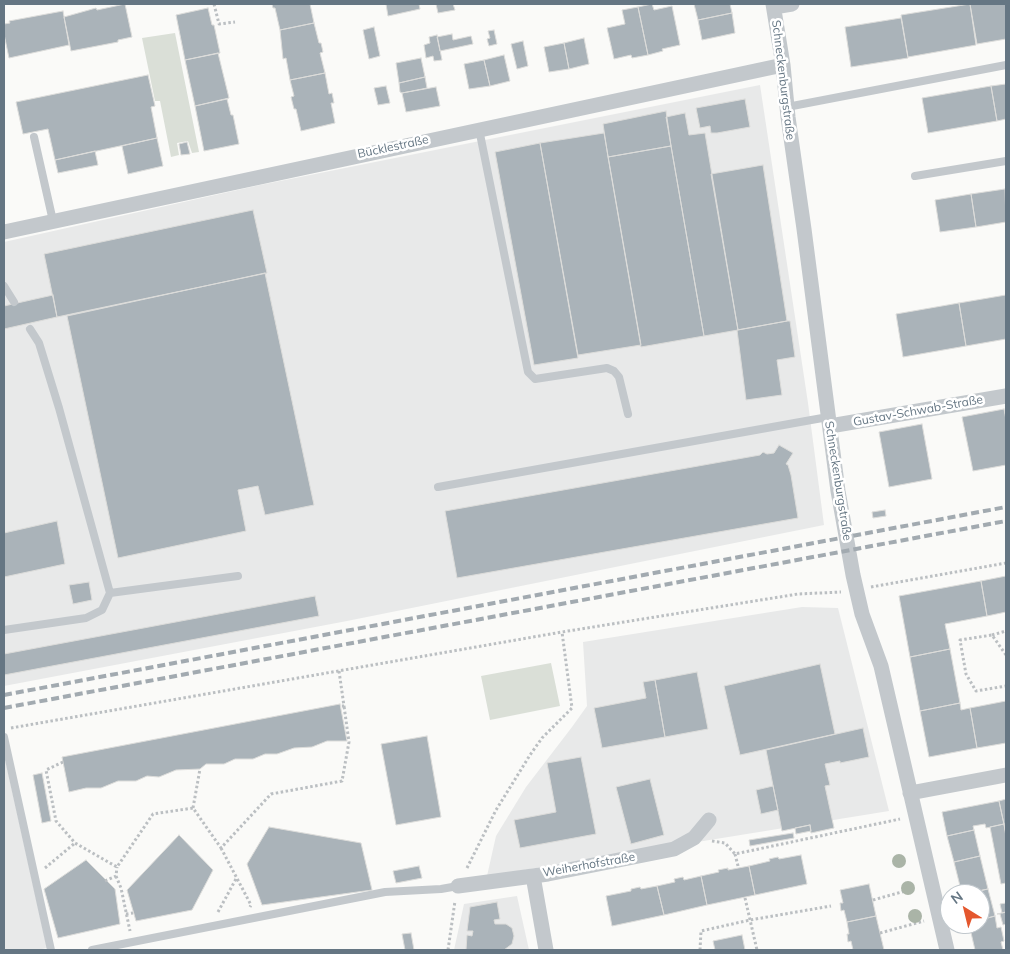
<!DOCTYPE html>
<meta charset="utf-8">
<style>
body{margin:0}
#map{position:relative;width:1010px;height:954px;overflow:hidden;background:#fafaf8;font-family:Mulish,sans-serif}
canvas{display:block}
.frame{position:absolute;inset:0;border:5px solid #657683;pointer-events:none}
.north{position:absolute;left:940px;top:884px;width:50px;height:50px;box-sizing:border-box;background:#fff;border:1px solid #c1c8cd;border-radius:50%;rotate:324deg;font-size:14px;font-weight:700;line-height:20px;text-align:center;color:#657683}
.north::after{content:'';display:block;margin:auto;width:18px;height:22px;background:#e4572e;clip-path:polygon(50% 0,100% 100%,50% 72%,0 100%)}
</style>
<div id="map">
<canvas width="1010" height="954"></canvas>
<div class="frame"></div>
<div class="north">N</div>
</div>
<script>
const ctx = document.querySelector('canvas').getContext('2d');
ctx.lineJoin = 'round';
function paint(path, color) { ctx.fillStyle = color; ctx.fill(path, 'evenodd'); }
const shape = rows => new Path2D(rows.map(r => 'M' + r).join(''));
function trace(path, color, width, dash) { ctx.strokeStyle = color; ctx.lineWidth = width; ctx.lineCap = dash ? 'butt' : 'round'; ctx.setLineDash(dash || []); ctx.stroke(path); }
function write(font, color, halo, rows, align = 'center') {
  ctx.font = font + ' Mulish,sans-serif'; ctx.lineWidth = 5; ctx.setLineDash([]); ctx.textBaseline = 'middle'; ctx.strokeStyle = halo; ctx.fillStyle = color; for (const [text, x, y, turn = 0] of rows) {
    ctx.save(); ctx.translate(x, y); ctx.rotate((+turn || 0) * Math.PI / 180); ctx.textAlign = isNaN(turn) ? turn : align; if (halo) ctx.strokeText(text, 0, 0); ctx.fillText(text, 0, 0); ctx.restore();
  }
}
const built = shape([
 [760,85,808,403,824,525,347,621,4,686,4,242,260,185],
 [802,607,838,608,889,811,487,876,496,836,526,787,572,727,587,706,583,642],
 [4,754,47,948,37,950,4,950],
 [517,896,529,950,454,950,464,904]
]);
const green = shape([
 [175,33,199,152,192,153,188,141,177,143,179,155,171,157,160,101,155,101,142,38],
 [551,663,560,706,490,720,481,676]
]);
const building = shape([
 [125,4,132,37,118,40,118,42,71,51,64,17,96,8,97,10,125,4],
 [272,4,310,4,314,23,280,30,275,8,273,8,272,4],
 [386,4,419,4,420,9,388,16,386,4],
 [436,4,453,4,455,10,438,13,436,4],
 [652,4,654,10,672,6,680,45,662,49,663,51,648,55,638,7,652,4],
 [694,4,730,4,732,13,698,20,694,4],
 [970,4,976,45,908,57,901,15,970,4],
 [970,4,1006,4,1006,39,977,44,970,4],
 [638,7,648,55,632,58,631,55,614,59,607,28,625,24,622,10,638,7],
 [208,8,212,25,214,25,220,53,185,60,176,15,208,8],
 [63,11,69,45,9,58,4,34,4,24,10,23,9,21,63,11],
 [732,13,735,33,702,40,698,20,732,13],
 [901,18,908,58,851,67,845,27,901,18],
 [314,23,319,43,321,43,323,52,320,53,325,73,290,80,286,58,283,59,280,30,314,23],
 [374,27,380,56,369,59,363,30,374,27],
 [494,30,497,44,489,46,487,39,490,38,488,31,494,30],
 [452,34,453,40,471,36,473,44,440,51,437,37,452,34],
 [437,35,442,60,434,61,433,56,426,58,424,45,430,43,429,37,437,35],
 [584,38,589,64,569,69,564,43,584,38],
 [523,41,528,66,517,69,511,44,523,41],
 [564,43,569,69,549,72,544,47,564,43],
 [218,53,229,98,195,106,185,60,218,53],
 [504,55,510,81,490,86,484,60,504,55],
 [421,58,425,77,399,83,396,63,421,58],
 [484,60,490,86,469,89,464,64,484,60],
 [325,73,329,94,332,93,334,103,331,103,335,123,301,131,296,109,294,109,291,97,294,96,290,80,325,73],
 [148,75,155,106,151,107,157,138,55,160,48,129,23,134,16,102,148,75],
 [425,77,427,88,402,93,400,92,399,83,425,77],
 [1006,84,1006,119,997,121,991,86,1006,84],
 [386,86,390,103,378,105,374,88,386,86],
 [991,86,997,121,928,133,922,98,991,86],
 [436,87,440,106,406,112,402,93,436,87],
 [227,99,231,115,233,115,239,144,204,151,195,106,227,99],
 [745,99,750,127,717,133,711,133,710,126,700,128,696,108,745,99],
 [666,111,671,146,608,157,603,124,666,111],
 [685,113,689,135,705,133,738,330,704,336,666,117,685,113],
 [604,133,641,345,578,355,540,143,604,133],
 [157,138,163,166,128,174,122,146,157,138],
 [187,142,190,154,181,155,179,144,187,142],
 [540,143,578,358,534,365,495,152,540,143],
 [671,146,704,336,641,347,608,157,671,146],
 [95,151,98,165,58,173,55,160,95,151],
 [763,165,787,321,738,330,711,174,763,165],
 [1005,189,1006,222,976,227,971,194,1005,189],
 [971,194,976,227,940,232,935,200,971,194],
 [253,210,267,273,57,317,44,254,253,210],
 [265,273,314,505,265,515,258,486,238,490,246,531,118,558,67,316,265,273],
 [53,295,57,317,4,329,4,306,53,295],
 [1006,295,1006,339,966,346,959,303,1006,295],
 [959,303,966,346,903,357,896,314,959,303],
 [787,321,790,321,795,357,777,360,782,395,746,400,737,330,787,321],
 [1004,409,1006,420,1006,465,973,471,962,417,1004,409],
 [922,424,932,479,889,487,879,432,922,424],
 [779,445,793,453,786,464,788,465,791,475,798,518,457,578,445,511,760,455,763,452,767,454,774,453,779,445],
 [885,510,886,516,873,518,872,512,885,510],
 [57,521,65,564,4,577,4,533,57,521],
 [1006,576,1006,612,987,616,981,581,1006,576],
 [981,581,987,616,945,624,950,649,910,657,899,596,981,581],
 [89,582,92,600,73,604,69,585,89,582],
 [315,596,319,616,4,675,4,654,315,596],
 [950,649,960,703,920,711,910,657,950,649],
 [820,664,835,734,740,755,724,686,820,664],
 [697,672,708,729,665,737,655,680,697,672],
 [655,680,665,737,602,748,594,708,646,698,643,682,655,680],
 [1006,701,1006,743,977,748,970,708,1006,701],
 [960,703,961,710,970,708,977,748,929,757,920,711,960,703],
 [340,704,347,741,327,741,312,747,294,748,277,754,265,754,253,759,235,759,224,764,206,764,200,769,176,770,159,777,147,776,136,781,118,781,101,788,86,788,69,792,62,757,340,704],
 [863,728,869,757,840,763,840,761,825,764,830,785,825,786,834,828,811,833,810,825,782,831,766,750,863,728],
 [427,736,441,817,396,825,381,744,427,736],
 [581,757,596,834,520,848,514,820,556,812,547,763,581,757],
 [42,773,51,821,42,823,33,775,42,773],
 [650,779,664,835,631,844,616,787,650,779],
 [773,786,778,810,761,814,756,790,773,786],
 [1006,799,1006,834,999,801,1006,799],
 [999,801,1004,824,986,828,985,824,973,826,974,830,947,836,942,812,999,801],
 [1004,824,1006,837,1006,883,1001,884,990,827,1004,824],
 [810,825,811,831,796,834,795,828,810,825],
 [269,827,361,843,372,890,262,905,247,864,269,827],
 [974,830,980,856,954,862,947,836,974,830],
 [793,833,794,838,750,846,749,840,793,833],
 [179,835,213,870,192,910,136,921,127,890,179,835],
 [801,855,807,884,755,895,749,866,770,861,769,859,778,857,779,859,801,855],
 [980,856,988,889,962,894,954,862,980,856],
 [86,860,115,889,120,924,58,938,44,889,86,860],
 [419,866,422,878,396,883,393,871,419,866],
 [749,866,755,895,707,905,701,876,719,872,718,870,728,868,728,870,749,866],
 [701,876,707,905,664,915,657,886,675,882,674,879,683,877,684,880,701,876],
 [869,884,876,916,847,922,844,910,841,911,840,903,843,903,840,890,869,884],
 [657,886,664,915,612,926,606,896,631,891,631,889,640,887,641,889,657,886],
 [988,889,995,916,980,920,980,894,966,894,988,889],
 [497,902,500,919,494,920,495,924,506,924,512,928,514,936,512,944,504,950,466,950,467,935,472,936,473,931,467,931,470,907,497,902],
 [1006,903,1006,912,1002,913,1000,904,1006,903],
 [1006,912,1006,924,1003,925,1000,914,997,914,1006,912],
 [876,916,884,950,853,950,851,941,848,942,847,934,849,934,847,922,876,916],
 [995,916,997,928,1001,927,1004,941,1001,942,1003,950,975,950,969,924,980,924,980,920,995,916],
 [411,933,414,950,405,950,402,934,411,933],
 [742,935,745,950,715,950,713,941,742,935]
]);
const path = shape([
 [214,4,219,24,235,22],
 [871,587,1006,563],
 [992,635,1006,631],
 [1006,655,992,635,960,640,966,674,976,691,1006,686],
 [339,671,344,706,340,706],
 [11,728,562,632,798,594,841,592],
 [63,762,46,770,56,821,75,843,117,867,153,814,193,808,221,848,271,794,342,781,349,742,344,706],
 [193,808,200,769],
 [712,841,725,843,735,854,900,819],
 [221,848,251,905,250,907],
 [735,854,738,866],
 [45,868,75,843],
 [467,868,496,810,530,755,542,738,572,708,562,632],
 [116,876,121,888,130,931],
 [105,881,116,876,117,867],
 [745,898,757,950],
 [873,900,916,888],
 [218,912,237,877],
 [126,914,133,913],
 [880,933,924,921],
 [448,950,455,901],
 [700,950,701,931,750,920,831,906]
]);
const lane = shape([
 [787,107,1006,65],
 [479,129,528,372,535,379,607,368,614,371,619,377,628,414],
 [34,137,53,221],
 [915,176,1006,161],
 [4,286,14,302],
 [30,329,39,343,59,408,110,593,238,576],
 [438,487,828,417],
 [4,630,86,618,102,610,110,593],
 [4,737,51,950],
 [92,950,385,892,441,889,458,886]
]);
const street = shape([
 [773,4,783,65,788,117,804,229,838,491,853,575,862,614,881,666,947,950],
 [774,7,792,4],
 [4,232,783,65],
 [830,426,1006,396],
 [910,793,1006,775],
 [533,876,546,950],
 [458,886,548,874,674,849,694,838,709,820]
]);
const rail = shape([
 [4,695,1006,507],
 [4,708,1006,521]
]);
const trees = [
 [899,861],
 [908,888],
 [915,916]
];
const streetNames = [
 ["Schneckenburgstraße",783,80,83],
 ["Bücklestraße",393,147,-12],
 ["Gustav-Schwab-Straße",918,411,-10],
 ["Schneckenburgstraße",838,481,81],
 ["Weiherhofstraße",589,865,-10]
];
paint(built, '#e8e9e9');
paint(green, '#dadfd7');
paint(building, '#aab3b9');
trace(building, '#dcdcda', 1);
trace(path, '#bbbfc2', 3, [2.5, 2.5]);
trace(lane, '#c3c8cc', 8);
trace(street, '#c3c8cc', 15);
trace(rail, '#a2aab0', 4, [8, 4]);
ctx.fillStyle = '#aab4a7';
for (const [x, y] of trees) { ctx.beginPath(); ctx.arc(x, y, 7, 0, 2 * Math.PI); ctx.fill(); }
write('12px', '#657683', '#fff', streetNames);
</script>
